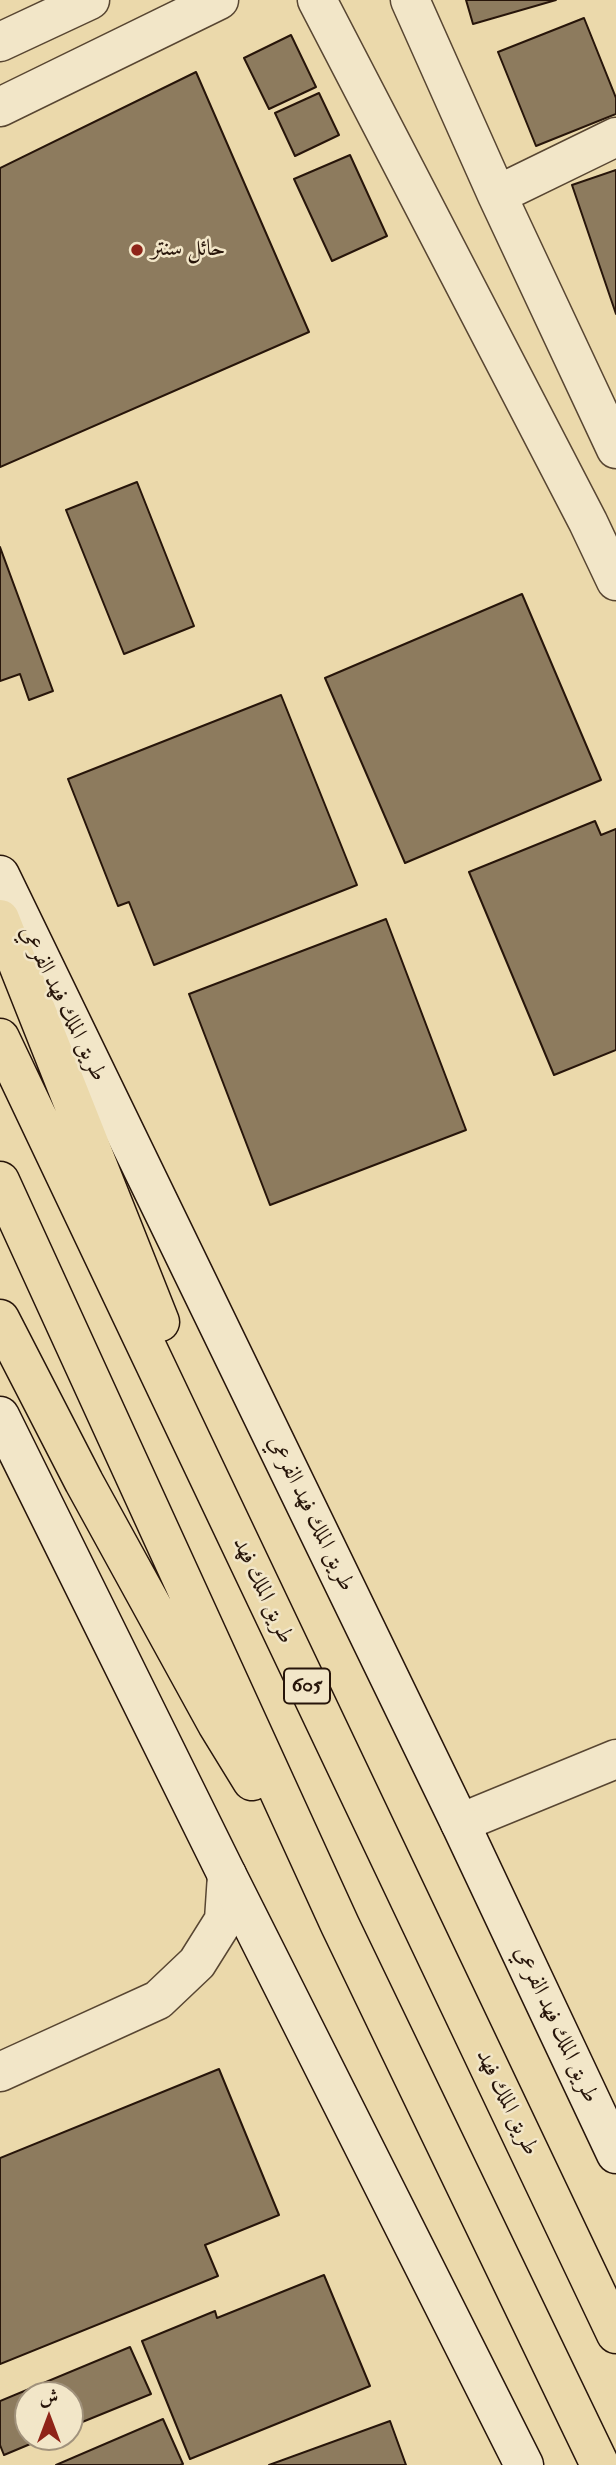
<!DOCTYPE html>
<meta charset="utf-8">
<style>
body{margin:0}
#map{position:relative;width:616px;height:2465px;overflow:hidden;background:#ebd9ab;font-family:"IM FELL Double Pica",Amiri,serif}
canvas{display:block}
.north{position:absolute;left:14px;top:2381px;width:70px;height:70px;box-sizing:border-box;background:#f2e6c8;border:2px solid #a1927c;border-radius:50%;rotate:0deg;font-size:19px;font-weight:700;line-height:28px;text-align:center;color:#27150a}
.north::after{content:'';display:block;margin:auto;width:24px;height:32px;background:#8f2418;clip-path:polygon(50% 0,100% 100%,50% 72%,0 100%)}
</style>
<div id="map">
<canvas width="616" height="2465"></canvas>
<div class="north">ش</div>
</div>
<script>
const ctx = document.querySelector('canvas').getContext('2d');
ctx.lineJoin = 'round';
function paint(path, color) { ctx.fillStyle = color; ctx.fill(path, 'evenodd'); }
const shape = rows => new Path2D(rows.map(r => 'M' + r).join(''));
function trace(path, color, width, dash) { ctx.strokeStyle = color; ctx.lineWidth = width; ctx.lineCap = dash ? 'butt' : 'round'; ctx.setLineDash(dash || []); ctx.stroke(path); }
function write(font, color, halo, rows, align = 'center') {
  ctx.font = font + ' "IM FELL Double Pica",Amiri,serif'; ctx.lineWidth = 5; ctx.setLineDash([]); ctx.textBaseline = 'middle'; ctx.strokeStyle = halo; ctx.fillStyle = color; for (const [text, x, y, turn = 0] of rows) {
    ctx.save(); ctx.translate(x, y); ctx.rotate((+turn || 0) * Math.PI / 180); ctx.textAlign = isNaN(turn) ? turn : align; if (halo) ctx.strokeText(text, 0, 0); ctx.fillText(text, 0, 0); ctx.restore();
  }
}
const building = shape([
 [466,0,556,0,473,24,466,0],
 [584,18,616,98,616,114,536,146,498,52,584,18],
 [291,35,316,87,269,109,244,58,291,35],
 [196,72,309,332,0,467,0,168,196,72],
 [319,93,339,135,295,156,275,113,319,93],
 [350,155,387,236,332,261,294,179,350,155],
 [616,170,616,314,572,185,616,170],
 [137,482,194,626,124,654,66,510,137,482],
 [0,547,53,691,29,700,20,674,0,681,0,547],
 [522,594,601,780,405,863,325,678,522,594],
 [281,695,357,885,154,965,129,902,118,906,68,779,281,695],
 [595,821,601,835,616,829,616,1050,554,1075,469,872,595,821],
 [386,919,466,1130,270,1205,189,994,386,919],
 [219,2069,279,2215,205,2245,218,2276,0,2364,0,2158,219,2069],
 [324,2275,370,2386,190,2459,142,2341,215,2311,217,2318,324,2275],
 [130,2347,151,2394,70,2427,70,2395,28,2395,28,2437,47,2437,4,2455,0,2445,0,2401,130,2347],
 [163,2419,183,2464,180,2465,56,2465,163,2419],
 [390,2421,406,2465,269,2465,390,2421]
]);
const street = shape([
 [317,0,588,522,616,581],
 [410,0,497,195,616,449],
 [0,42,90,0],
 [0,107,219,0],
 [497,195,616,137],
 [460,1823,616,1759],
 [0,2072,158,2000,197,1963,224,1920,227,1875]
]);
const secondary = shape([
 [0,875,460,1823,616,2154],
 [0,1416,227,1875,524,2465]
]);
const highway = shape([
 [0,919,160,1322],
 [0,1038,616,2334],
 [0,1181,340,1925,600,2465],
 [0,1319,84,1482,217,1724,252,1781]
]);
const markers = [
 [137,250,7,"#8f2418"]
];
const shields = [
 [307,1686,46]
];
const shieldNames = [
 ["605",307,1686]
];
const poiNames = [
 ["حائل سنتر",151,250]
];
const streetNames = [
 ["طريق الملك فهد الفرعي",62,1004,64],
 ["طريق الملك فهد الفرعي",310,1514,64],
 ["طريق الملك فهد",262,1591,65],
 ["طريق الملك فهد الفرعي",555,2025,65],
 ["طريق الملك فهد",506,2103,64]
];
paint(building, '#8d7b5e');
trace(building, '#27150a', 2);
trace(street, '#584632', 41);
trace(secondary, '#27150a', 41);
trace(highway, '#27150a', 41);
trace(street, '#f2e6c8', 38);
trace(secondary, '#f2e6c8', 38);
trace(highway, '#ebd9ab', 38);
for (const [x, y, r, color] of markers) { const dot = new Path2D(); dot.arc(x, y, r, 0, 2 * Math.PI); ctx.fillStyle = color; ctx.fill(dot); trace(dot, '#f2e6c8', 2.5); }
for (const [x, y, w] of shields) { const box = new Path2D(); box.roundRect(x - w / 2, y - 17.5, w, 35, 5); ctx.fillStyle = '#f2e6c8'; ctx.fill(box); trace(box, '#27150a', 2); }
write('bold 21px', '#27150a', null, shieldNames);
write('23px', '#27150a', '#f2e6c8', poiNames, 'left');
write('23px', '#27150a', '#f2e6c8', streetNames);
</script>
